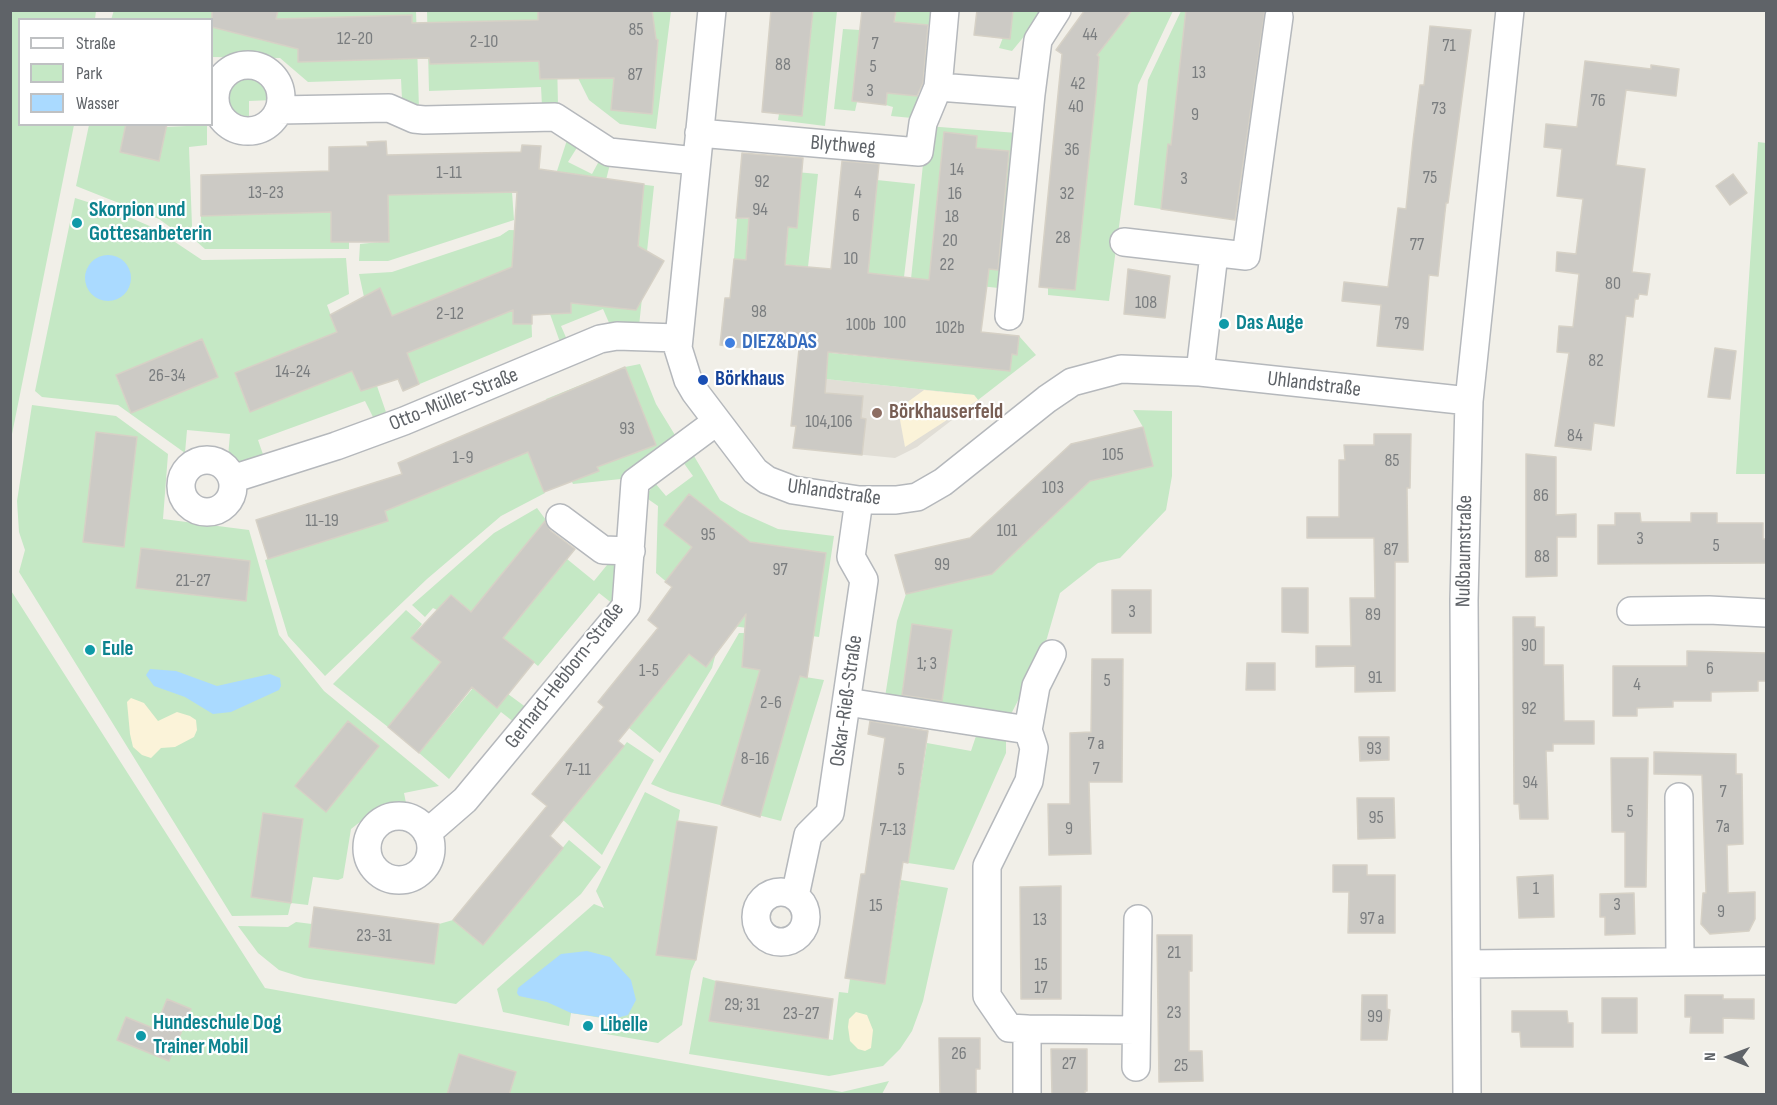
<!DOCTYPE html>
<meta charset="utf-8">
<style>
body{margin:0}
#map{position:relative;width:1777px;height:1105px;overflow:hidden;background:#f1efe8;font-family:"Sofia Sans Condensed",sans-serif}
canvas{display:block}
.frame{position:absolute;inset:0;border:12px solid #5f6368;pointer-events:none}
.legend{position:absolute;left:18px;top:18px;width:195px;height:108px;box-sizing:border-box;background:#fff;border:2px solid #bfc1c3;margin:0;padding:8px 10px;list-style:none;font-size:18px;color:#5f6368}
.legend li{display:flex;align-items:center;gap:12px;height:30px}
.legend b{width:30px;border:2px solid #bfc1c3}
.north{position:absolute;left:1699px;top:1027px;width:60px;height:60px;-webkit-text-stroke:4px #fff;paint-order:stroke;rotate:271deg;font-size:16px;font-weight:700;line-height:24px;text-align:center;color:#5f6368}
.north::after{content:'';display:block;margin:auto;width:21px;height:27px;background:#5f6368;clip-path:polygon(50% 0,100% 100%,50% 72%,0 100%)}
</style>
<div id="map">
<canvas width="1777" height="1105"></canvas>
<div class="frame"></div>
<ul class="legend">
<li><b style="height:8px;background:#fff"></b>Straße</li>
<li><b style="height:16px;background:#c5e8c5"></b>Park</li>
<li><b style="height:16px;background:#aadaff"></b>Wasser</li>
</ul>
<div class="north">N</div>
</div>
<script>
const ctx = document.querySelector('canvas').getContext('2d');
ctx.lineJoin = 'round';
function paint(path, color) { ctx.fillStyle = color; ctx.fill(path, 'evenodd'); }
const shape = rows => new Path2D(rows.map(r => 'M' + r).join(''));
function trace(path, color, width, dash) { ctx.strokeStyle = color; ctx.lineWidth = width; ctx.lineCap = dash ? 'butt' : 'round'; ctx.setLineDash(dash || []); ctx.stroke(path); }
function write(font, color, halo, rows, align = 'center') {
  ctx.font = font + ' "Sofia Sans Condensed",sans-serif'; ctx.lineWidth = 4.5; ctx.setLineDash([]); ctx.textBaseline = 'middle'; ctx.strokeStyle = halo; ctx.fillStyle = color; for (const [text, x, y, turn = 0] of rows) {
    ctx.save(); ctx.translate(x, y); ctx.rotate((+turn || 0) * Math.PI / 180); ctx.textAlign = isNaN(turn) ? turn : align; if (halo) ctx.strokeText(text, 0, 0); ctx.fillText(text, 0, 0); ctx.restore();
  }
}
const education = shape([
 [826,379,974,395,978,400,917,447,895,458,793,448,796,427,791,426]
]);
const green = shape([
 [11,10,96,11,95,19,20,20,20,124,74,125,11,439],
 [114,10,416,11,419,109,402,99,401,79,308,82,280,58,212,57,212,20,111,20],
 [427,11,556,11,558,106,542,106,541,87,429,91],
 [577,11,671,11,656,129,620,124,589,100,578,78],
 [813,11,837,11,825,126,778,120,779,114,802,116],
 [896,11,931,11,930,25,911,24,909,47,927,49,925,72,906,71,904,94,922,97,912,118,891,116,893,107,886,105],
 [1013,11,1045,11,1012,51,999,48],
 [1132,11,1173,11,1138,85,1109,301,1048,295,1048,288,1075,290,1098,72,1090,63],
 [1181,11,1203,11,1171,145,1168,145,1161,209,1134,205,1148,80],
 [843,29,860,30,852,101,857,102,855,111,834,109],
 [235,79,262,79,278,94,273,100,249,101,249,117,236,116,228,107,227,86],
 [89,125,126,125,120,152,159,161,166,127,207,125,207,145,189,147,192,226,188,235,181,235,159,219,76,186],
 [927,126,1017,133,999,288,911,279],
 [567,140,578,146,568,162,592,174,599,161,610,164,606,180,654,186,639,326,610,325,603,309,561,326,568,342,561,345,550,314,551,229,557,171],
 [1758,142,1766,143,1766,474,1736,474],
 [796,172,818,174,808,267,734,259,737,218,749,219,746,255,786,258,788,227,797,228],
 [877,180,915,184,904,277,849,271],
 [512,192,514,220,388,261,359,261,360,244,389,241,388,195],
 [75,198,113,210,154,228,202,260,346,258,349,294,327,305,337,332,235,374,250,411,352,371,361,391,377,386,387,415,375,421,365,401,258,440,265,460,244,465,228,457,230,434,187,430,185,453,118,405,42,397,35,391],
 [202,340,131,413,116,376],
 [331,212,331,241,349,241,349,249,205,249,196,241,201,233,201,216],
 [509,230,542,231,529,247,532,337,403,391,364,297,359,274,392,272,500,236],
 [1019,336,1036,355,978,400,974,395,807,377,811,351,892,359,893,351,905,360,1010,371,1012,354,1017,354],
 [640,364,656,404,678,440,621,479,573,484,571,480,577,479,546,399,625,367],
 [32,405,116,416,168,454,163,519,249,530,279,635,324,691,439,786,404,793,407,808,365,818,351,829,343,878,338,880,313,877,308,905,291,903,288,915,232,916,19,572,25,550,19,532,17,501],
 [1133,410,1172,411,1172,476,1166,510,1120,558,1098,563,1060,593,1043,652,1010,716,885,697,897,621,906,594,992,574,1090,481,1152,466,1143,427],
 [528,452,545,493,501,516,427,579,325,676,288,636,265,560,388,521,384,508,411,500],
 [694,456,720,500,740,512,778,529,834,536,819,637,716,624,656,573,658,506,645,497,655,483,666,496,693,476,683,462],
 [537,508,546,520,471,612,451,595,437,610,433,608,425,617,412,605,494,533],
 [567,559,594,581,607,565,617,565,613,604,599,593,538,666,503,638],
 [10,589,265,988,842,1092,889,1081,882,1094,11,1094],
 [406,610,422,624,411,638,441,662,388,727,333,684],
 [739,633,745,633,743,667,824,680,781,821,670,792,651,784],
 [716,653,712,668,660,753,629,728,688,654],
 [473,688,497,707,508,694,527,708,515,723,501,712,449,779,419,753],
 [977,733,1006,737,1006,753,954,870,908,863,927,743,971,751],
 [627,742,654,760,602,855,563,820],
 [645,792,680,810,656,954,696,960,691,971,682,1025,658,1043,600,1033,602,1018,571,1013,569,1026,503,1012,497,989,594,904,604,908,596,891],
 [569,840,601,867,581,894,456,1004,304,978,279,970,258,953,238,926,288,927,296,922,312,924,309,947,433,964,439,924,453,920,483,945],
 [901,880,948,888,923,1001,912,1031,900,1049,883,1066,829,1076,689,1054,703,977,716,981,710,1021,833,1040,839,992,848,993,850,979,885,984]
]);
const sand = shape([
 [924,390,974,395,978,400,905,447,898,409],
 [131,698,144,703,158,721,177,712,190,716,196,720,197,730,194,737,175,747,161,748,151,758,142,755,133,747,130,734,127,702],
 [856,1012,867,1015,873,1030,871,1048,865,1051,858,1049,850,1041,848,1027,849,1019]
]);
const water = shape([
 '85 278a23 23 0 1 1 46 0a23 23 0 1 1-46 0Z',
 [150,669,176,671,217,686,270,674,280,678,281,686,279,690,231,712,213,714,185,697,154,686,146,675],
 [587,951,610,957,631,980,636,1000,628,1015,613,1019,571,1013,547,1002,519,996,517,993,518,988,561,954]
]);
const building = shape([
 [212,10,278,10,276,19,412,15,412,23,538,20,538,10,652,10,656,39,658,40,652,114,611,110,614,78,540,79,539,61,430,64,429,58,298,62,298,49,212,27,212,10],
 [771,10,813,10,802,116,762,112,771,10],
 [862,10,896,10,894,22,928,25,923,83,917,96,887,93,886,105,852,101,862,10],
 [977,10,1013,10,1010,39,974,35,977,10],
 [1085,10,1132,10,1097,55,1099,57,1096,94,1075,290,1039,287,1040,276,1062,54,1056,50,1085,10],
 [1186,10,1265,10,1235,220,1161,209,1168,144,1171,145,1186,10],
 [1430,26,1471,30,1448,203,1446,203,1438,276,1429,275,1423,350,1377,346,1381,305,1342,301,1344,282,1388,287,1398,208,1406,209,1413,141,1420,85,1424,85,1430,26],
 [1585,61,1651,69,1651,65,1679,69,1676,96,1626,90,1616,165,1645,169,1632,272,1650,274,1647,295,1639,294,1638,299,1635,299,1633,317,1626,316,1614,426,1594,423,1591,450,1555,446,1569,353,1557,352,1559,326,1573,327,1579,274,1556,271,1557,252,1576,254,1583,199,1557,196,1562,149,1544,147,1546,124,1577,127,1585,61],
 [126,124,167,124,159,161,120,152,126,124],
 [944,132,977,136,976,148,1009,151,998,270,989,269,981,332,1019,336,1017,355,1012,354,1010,371,828,352,825,393,863,396,861,418,866,419,862,455,793,448,796,426,791,426,799,349,752,344,752,349,720,345,725,298,730,298,734,259,746,260,749,218,736,218,742,153,803,158,797,228,788,227,785,265,831,269,842,161,879,164,868,273,929,280,944,132],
 [386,141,387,155,521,152,522,145,541,146,539,169,644,184,638,246,664,261,636,310,571,303,571,313,532,315,532,324,513,324,513,310,407,353,419,384,403,391,398,379,361,391,352,371,250,412,235,373,337,332,330,315,380,288,392,316,512,267,517,192,388,195,389,242,331,242,331,212,201,216,201,175,329,171,329,147,368,146,367,142,386,141],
 [1733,174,1747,193,1730,205,1716,186,1733,174],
 [1128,269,1170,276,1165,318,1124,314,1128,269],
 [202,339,218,377,131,413,116,375,202,339],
 [1715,348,1736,351,1730,399,1708,397,1715,348],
 [625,367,656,445,597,467,599,471,544,492,528,452,385,511,388,521,268,559,256,520,402,474,398,463,625,367],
 [1143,427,1153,466,1090,481,992,574,906,594,895,555,970,538,1071,444,1143,427],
 [96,432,137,437,124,547,83,542,96,432],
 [1374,434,1411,434,1410,488,1407,488,1408,562,1395,562,1395,691,1355,692,1355,666,1316,667,1316,646,1351,646,1350,598,1375,598,1374,538,1307,538,1307,517,1339,517,1339,460,1345,460,1344,445,1374,445,1374,434],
 [1526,454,1556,457,1556,515,1576,514,1576,537,1557,537,1557,576,1526,577,1526,454],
 [689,494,750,542,826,553,807,678,800,676,760,817,721,805,760,670,742,667,746,614,706,667,689,654,618,741,624,746,550,836,563,848,483,945,453,920,547,806,532,794,604,707,598,702,658,628,648,620,672,587,665,582,692,547,664,525,689,494],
 [1615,513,1640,513,1641,522,1691,522,1691,513,1717,513,1717,523,1763,523,1763,539,1767,539,1767,563,1598,564,1598,525,1615,525,1615,513],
 [545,521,551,531,575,549,503,638,534,662,497,708,472,687,419,753,388,727,441,662,411,638,451,595,471,612,545,521],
 [141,548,250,561,246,601,136,588,141,548],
 [1282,588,1308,588,1308,633,1282,632,1282,588],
 [1112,590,1151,590,1151,633,1112,633,1112,590],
 [1513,617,1535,617,1535,627,1544,627,1544,665,1563,665,1564,721,1594,721,1594,744,1553,744,1553,751,1546,751,1548,819,1520,819,1519,804,1514,804,1513,617],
 [912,624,952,630,942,701,902,695,912,624],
 [1687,651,1767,653,1767,681,1758,681,1758,691,1711,692,1711,701,1673,701,1673,707,1637,708,1637,716,1613,716,1613,666,1687,666,1687,651],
 [1092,659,1123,659,1122,782,1089,782,1091,854,1049,855,1048,804,1070,804,1070,733,1091,732,1092,659],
 [1247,663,1275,663,1275,690,1246,690,1247,663],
 [348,721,379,746,326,812,295,786,348,721],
 [870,721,928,731,908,863,903,862,885,984,845,978,861,874,865,874,885,738,868,734,870,721],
 [1359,737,1389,737,1389,760,1360,761,1359,737],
 [1654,752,1736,754,1736,774,1742,774,1743,844,1727,845,1728,893,1755,892,1755,919,1749,931,1710,934,1701,924,1703,893,1706,893,1702,775,1654,774,1654,752],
 [1611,758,1648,758,1646,887,1625,887,1625,832,1612,832,1611,758],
 [1357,798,1394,798,1395,838,1358,839,1357,798],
 [263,813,303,819,291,903,251,897,263,813],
 [677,821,717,827,696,960,656,955,677,821],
 [1333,865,1367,865,1367,875,1395,875,1395,933,1348,933,1349,892,1333,892,1333,865],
 [1553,875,1554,917,1519,918,1517,877,1553,875],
 [1061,886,1061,999,1021,999,1020,887,1061,886],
 [1634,893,1635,934,1605,935,1605,917,1600,917,1600,894,1634,893],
 [314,907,439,924,434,964,309,947,314,907],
 [1157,935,1192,935,1192,971,1189,971,1189,1051,1202,1051,1203,1081,1159,1082,1157,935],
 [716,981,833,999,828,1039,709,1021,716,981],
 [1362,995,1387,995,1387,1009,1390,1010,1387,1040,1361,1040,1362,995],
 [1685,995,1723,995,1723,999,1754,999,1754,1019,1723,1018,1723,1033,1690,1033,1691,1017,1685,1017,1685,995],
 [1602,998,1637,998,1637,1033,1602,1033,1602,998],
 [167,999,191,1009,169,1061,117,1040,126,1017,155,1029,167,999],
 [1512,1011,1567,1011,1568,1023,1573,1023,1573,1047,1521,1047,1520,1032,1512,1032,1512,1011],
 [939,1038,980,1038,980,1069,976,1069,976,1095,940,1095,939,1038],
 [1051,1049,1087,1049,1087,1091,1085,1091,1085,1095,1052,1095,1051,1049],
 [459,1054,516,1072,509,1095,447,1095,459,1054]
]);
const minor = shape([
 [712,10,678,348,688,380,695,392,755,471,767,480,793,490,859,500,896,500,917,497,943,482,1047,399,1072,382,1121,369,1200,372,1469,401],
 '215 98a33 33 0 1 1 66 0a33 33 0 1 1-66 0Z',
 [938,87,945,10],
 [279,110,389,108,414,119,424,120,555,117,609,152,696,161],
 [699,133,919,152,923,123,938,87,1031,94,1038,40,1057,10],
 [1124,242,1246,256,1279,17],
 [1009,316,1031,94],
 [1200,372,1214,254],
 '181 486a26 26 0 1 1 52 0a26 26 0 1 1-52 0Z',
 [232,479,336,446,404,421,600,339,617,336,677,338],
 [560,518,603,550,631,551],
 [1631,611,1709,610,1766,613],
 [847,702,1028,730,1034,748,1029,781,987,866,987,996,1009,1028,1027,1029,1027,1094],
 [1028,730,1036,686,1052,654],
 [1679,797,1680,961],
 '367 848a32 32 0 1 1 64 0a32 32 0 1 1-64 0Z',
 [427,833,465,800,626,606,635,482,716,422],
 '756 917a25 25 0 1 1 50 0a25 25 0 1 1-50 0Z',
 [795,896,808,835,830,813,864,580,851,557,859,500],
 [1467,964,1766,961],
 [1027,1029,1136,1030],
 [1136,1067,1138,919],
 [1467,1094,1464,600,1469,401,1510,10]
]);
const markers = [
 [77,223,6,"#0f9aa8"],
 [1224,324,6,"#0f9aa8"],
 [730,343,6,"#3f7fe0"],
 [703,380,6,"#1a4fb4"],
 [877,413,6,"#8d6e63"],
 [90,650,6,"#0f9aa8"],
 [588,1026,6,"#0f9aa8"],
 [141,1036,6,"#0f9aa8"]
];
const numberNames = [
 ["85",636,30],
 ["44",1090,35],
 ["12-20",355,39],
 ["2-10",484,42],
 ["7",875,44],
 ["71",1449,46],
 ["88",783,65],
 ["5",873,67],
 ["13",1199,73],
 ["87",635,75],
 ["42",1078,84],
 ["3",870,91],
 ["76",1598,101],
 ["40",1076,107],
 ["73",1439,109],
 ["9",1195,115],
 ["36",1072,150],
 ["14",957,170],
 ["1-11",449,173],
 ["75",1430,178],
 ["3",1184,179],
 ["92",762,182],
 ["13-23",266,193],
 ["4",858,193],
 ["16",955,194],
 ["32",1067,194],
 ["94",760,210],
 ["6",856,216],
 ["18",952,217],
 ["28",1063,238],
 ["20",950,241],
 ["77",1417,245],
 ["10",851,259],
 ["22",947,265],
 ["80",1613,284],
 ["108",1146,303],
 ["98",759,312],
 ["2-12",450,314],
 ["100",895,323],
 ["79",1402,324],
 ["100b",861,325],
 ["102b",950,328],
 ["82",1596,361],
 ["14-24",293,372],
 ["26-34",167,376],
 ["104,106",829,422],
 ["93",627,429],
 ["84",1575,436],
 ["105",1113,455],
 ["1-9",463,458],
 ["85",1392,461],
 ["103",1053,488],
 ["86",1541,496],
 ["11-19",322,521],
 ["101",1007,531],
 ["95",708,535],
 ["3",1640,539],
 ["5",1716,546],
 ["87",1391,550],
 ["88",1542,557],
 ["99",942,565],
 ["97",780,570],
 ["21-27",193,581],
 ["3",1132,612],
 ["89",1373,615],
 ["90",1529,646],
 ["1; 3",927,664],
 ["6",1710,669],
 ["1-5",649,671],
 ["91",1375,678],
 ["5",1107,681],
 ["4",1637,685],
 ["2-6",771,703],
 ["92",1529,709],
 ["7 a",1096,744],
 ["93",1374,749],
 ["8-16",755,759],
 ["7",1096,769],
 ["7-11",578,770],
 ["5",901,770],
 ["94",1530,783],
 ["7",1723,792],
 ["5",1630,812],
 ["95",1376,818],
 ["7a",1723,827],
 ["9",1069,829],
 ["7-13",893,830],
 ["1",1536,889],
 ["3",1617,905],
 ["15",876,906],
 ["9",1721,912],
 ["97 a",1372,919],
 ["13",1040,920],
 ["23-31",374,936],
 ["21",1174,953],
 ["15",1041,965],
 ["17",1041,988],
 ["29; 31",742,1005],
 ["23",1174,1013],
 ["23-27",801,1014],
 ["99",1375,1017],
 ["26",959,1054],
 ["27",1069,1064],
 ["25",1181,1066]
];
const streetNames = [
 ["Blythweg",843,146,5],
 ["Uhlandstraße",1314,385,7],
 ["Otto-Müller-Straße",454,400,-22],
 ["Uhlandstraße",834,493,8],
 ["Nußbaumstraße",1465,551,-89],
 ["Gerhard-Hebborn-Straße",565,676,-52],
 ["Oskar-Rieß-Straße",847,701,-82]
];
const cultureNames = [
 ["Skorpion und",89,211],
 ["Gottesanbeterin",89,235],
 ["Das Auge",1236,324],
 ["Eule",102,650],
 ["Hundeschule Dog",153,1024],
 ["Trainer Mobil",153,1048],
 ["Libelle",600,1026]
];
const shopNames = [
 ["DIEZ&DAS",742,343]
];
const transitNames = [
 ["Börkhaus",715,380]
];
const educationNames = [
 ["Börkhauserfeld",889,413]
];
paint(education, '#e1ded6');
paint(green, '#c5e8c5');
paint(sand, '#fbf3d9');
paint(water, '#aadaff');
paint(building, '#cccac5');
trace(building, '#d6d1c6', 1.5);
trace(minor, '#b5b8bc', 30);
trace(minor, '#fff', 27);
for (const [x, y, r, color] of markers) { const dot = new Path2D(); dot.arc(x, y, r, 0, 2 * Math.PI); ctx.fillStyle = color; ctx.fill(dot); trace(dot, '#fff', 2); }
write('18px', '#7a7d7f', null, numberNames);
write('21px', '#5f6368', '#fff', streetNames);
write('bold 21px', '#0d838f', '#fff', cultureNames, 'left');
write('bold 21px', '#366cbe', '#fff', shopNames, 'left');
write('bold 21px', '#164399', '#fff', transitNames, 'left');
write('bold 21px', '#785e54', '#fff', educationNames, 'left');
</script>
